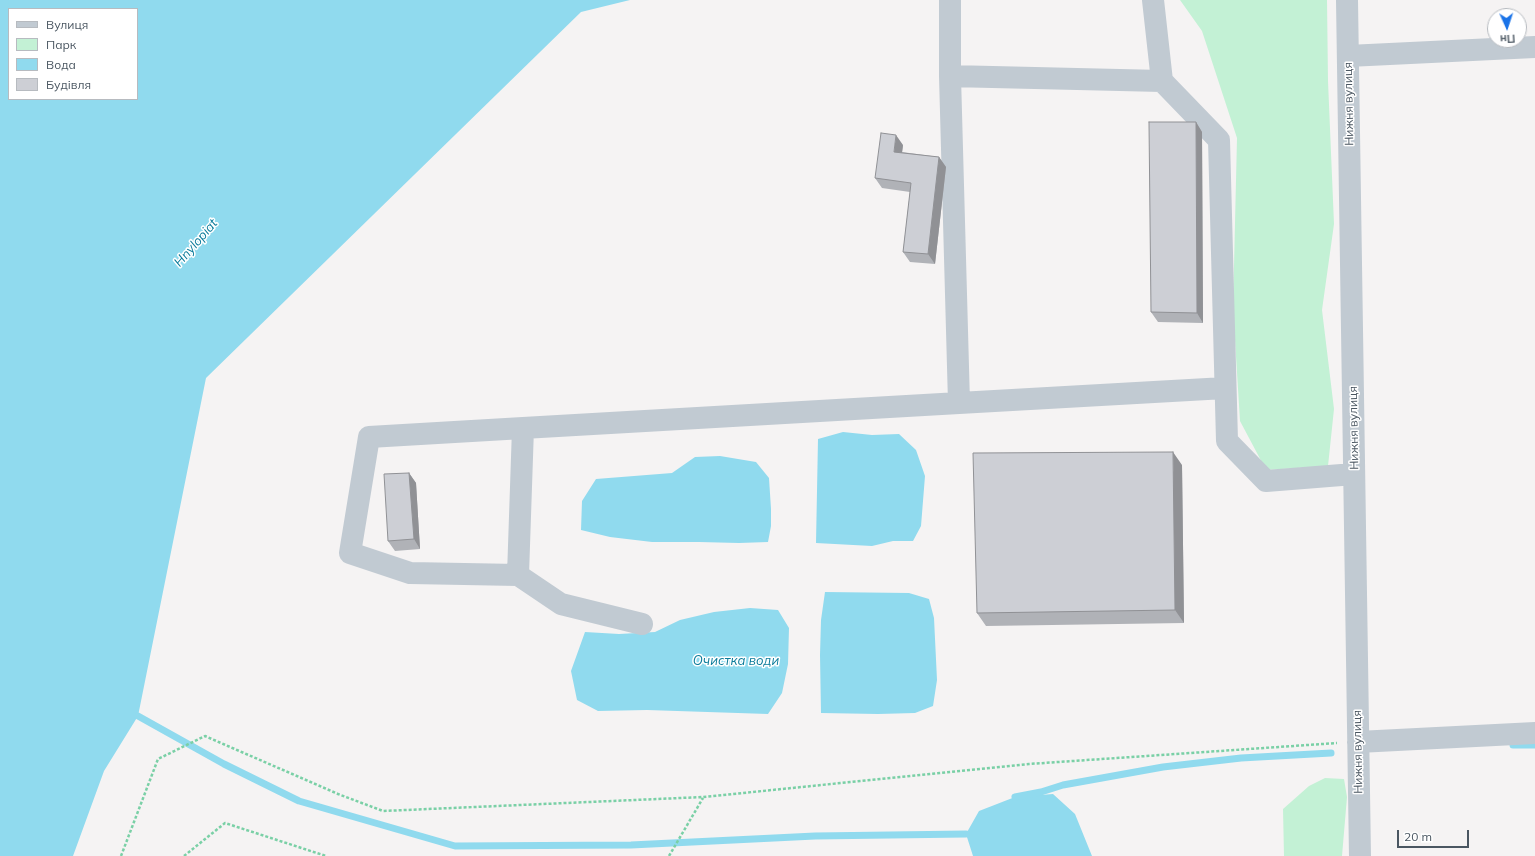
<!DOCTYPE html>
<meta charset="utf-8">
<style>
body{margin:0}
#map{position:relative;width:1535px;height:856px;overflow:hidden;background:#f5f3f3;font-family:Mulish,sans-serif}
canvas{display:block}
.legend{position:absolute;left:8px;top:8px;width:130px;height:92px;box-sizing:border-box;background:#fff;border:1px solid #b7bbc0;margin:0;padding:5px 7px;list-style:none;font-size:12px;color:#4a5661}
.legend li{display:flex;align-items:center;gap:8px;height:20px}
.legend b{width:20px;border:1px solid #b7bbc0}
.north{position:absolute;left:1487px;top:8px;width:40px;height:40px;box-sizing:border-box;background:#fff;border:1px solid #b7bbc0;border-radius:50%;rotate:177deg;font-size:11px;font-weight:700;line-height:16px;text-align:center;color:#4a5661}
.north::after{content:'';display:block;margin:auto;width:14px;height:18px;background:#1a73e8;clip-path:polygon(50% 0,100% 100%,50% 72%,0 100%)}
.scale{position:absolute;left:1397px;top:830px;width:72px;height:18px;box-sizing:border-box;border:2px solid #4a5661;border-top:0;padding-left:5px;font-size:12px;line-height:14px;white-space:nowrap;color:#4a5661;-webkit-text-stroke:3px #fff;paint-order:stroke}
</style>
<div id="map">
<canvas width="1535" height="856"></canvas>
<ul class="legend">
<li><b style="height:5px;background:#c1cad2"></b>Вулиця</li>
<li><b style="height:11px;background:#c3f1d5"></b>Парк</li>
<li><b style="height:11px;background:#90daee"></b>Вода</li>
<li><b style="height:11px;background:#cdcfd5"></b>Будівля</li>
</ul>
<div class="north">Пн</div>
<div class="scale">20 m</div>
</div>
<script>
const ctx = document.querySelector('canvas').getContext('2d');
ctx.lineJoin = 'round';
function paint(path, color) { ctx.fillStyle = color; ctx.fill(path, 'evenodd'); }
const shape = rows => new Path2D(rows.map(r => 'M' + r).join(''));
function trace(path, color, width, dash) { ctx.strokeStyle = color; ctx.lineWidth = width; ctx.lineCap = dash ? 'butt' : 'round'; ctx.setLineDash(dash || []); ctx.stroke(path); }
function write(font, color, halo, rows, align = 'center') {
  ctx.font = font + ' Mulish,sans-serif'; ctx.lineWidth = 3; ctx.setLineDash([]); ctx.textBaseline = 'middle'; ctx.strokeStyle = halo; ctx.fillStyle = color; for (const [text, x, y, turn = 0] of rows) {
    ctx.save(); ctx.translate(x, y); ctx.rotate((+turn || 0) * Math.PI / 180); ctx.textAlign = isNaN(turn) ? turn : align; if (halo) ctx.strokeText(text, 0, 0); ctx.fillText(text, 0, 0); ctx.restore();
  }
}
const green = shape([
 [1180,0,1327,0,1328,81,1334,224,1322,310,1334,409,1328,466,1266,470,1240,421,1233,308,1237,138,1202,31],
 [1325,778,1344,779,1347,797,1342,856,1284,856,1283,809,1309,786]
]);
const water = shape([
 [0,0,630,0,581,12,206,378,138,716,104,771,73,856,0,856],
 [9,9,137,9,137,99,9,99],
 [843,432,872,435,899,434,916,450,925,476,921,526,913,541,893,541,872,546,816,543,818,439],
 [720,456,756,462,769,478,771,509,771,526,768,542,739,543,699,542,652,542,610,537,581,530,582,501,596,479,672,473,695,457],
 [825,592,909,593,929,599,934,618,937,680,933,706,915,713,878,714,821,713,820,655,821,620],
 [750,608,778,610,789,628,788,664,782,693,768,714,647,710,598,711,577,700,571,671,585,632,619,634,655,632,680,620,714,612],
 [1053,794,1075,814,1092,856,973,856,966,834,979,811,1015,797]
]);
const stream = shape([
 [138,716,224,764,299,801,455,846,631,845,815,836,966,834],
 [1513,745,1535,745],
 [1015,797,1041,792,1063,785,1163,767,1241,758,1331,753]
]);
const path = shape([
 [121,856,158,759,205,736,338,794,383,811,703,797,1029,764,1337,743],
 [184,856,225,823,326,856],
 [669,856,703,798]
]);
const minor = shape([
 [950,0,950,76,959,403],
 [1153,0,1162,81,1219,140,1227,441,1266,481,1354,474],
 [1347,0,1360,856],
 [1348,56,1535,47],
 [950,76,1162,81],
 [523,428,518,575,410,573,350,553,369,437,523,428,959,403,1225,388],
 [518,575,561,604,642,624],
 [1358,742,1535,733]
]);
const wall = shape([
 [1196,122,1202,132,1203,323,1158,322,1151,312],
 [903,145,902,152,939,157,946,167,935,264,910,262,903,252,910,192,882,188,875,178],
 [1182,465,1184,623,986,626,977,613],
 [409,473,416,483,420,549,395,551,388,541]
]);
const shadedWall = shape([
 [1196,122,1202,132,1203,323,1197,313],
 [896,135,903,145,901,161,894,152],
 [939,157,946,167,935,264,928,254],
 [1173,452,1182,465,1184,623,1175,610],
 [409,473,416,483,420,549,414,539]
]);
const building = shape([
 [1149,122,1196,122,1197,313,1151,312,1149,122],
 [881,133,896,135,894,152,939,157,928,254,903,252,911,183,875,178,881,133],
 [1173,452,1175,610,977,613,973,453,1173,452],
 [409,473,414,539,388,541,384,474,409,473]
]);
const streetNames = [
 ["Нижня вулиця",1349,104,-91],
 ["Нижня вулиця",1354,428,-91],
 ["Нижня вулиця",1358,752,-91]
];
const waterNames = [
 ["Hnylopiat",196,243,-49],
 ["Очистка води",736,661]
];
paint(green, '#c3f1d5');
paint(water, '#90daee');
trace(stream, '#90daee', 7);
trace(path, '#7ad0a6', 2.5, [3, 2]);
trace(minor, '#c1cad2', 22);
paint(wall, '#b0b2b7');
paint(shadedWall, '#909195');
paint(building, '#cdcfd5');
trace(building, '#909195', 1);
write('12px', '#4a5661', '#fff', streetNames);
write('italic 13px', '#0c7c9b', '#fff', waterNames);
</script>
